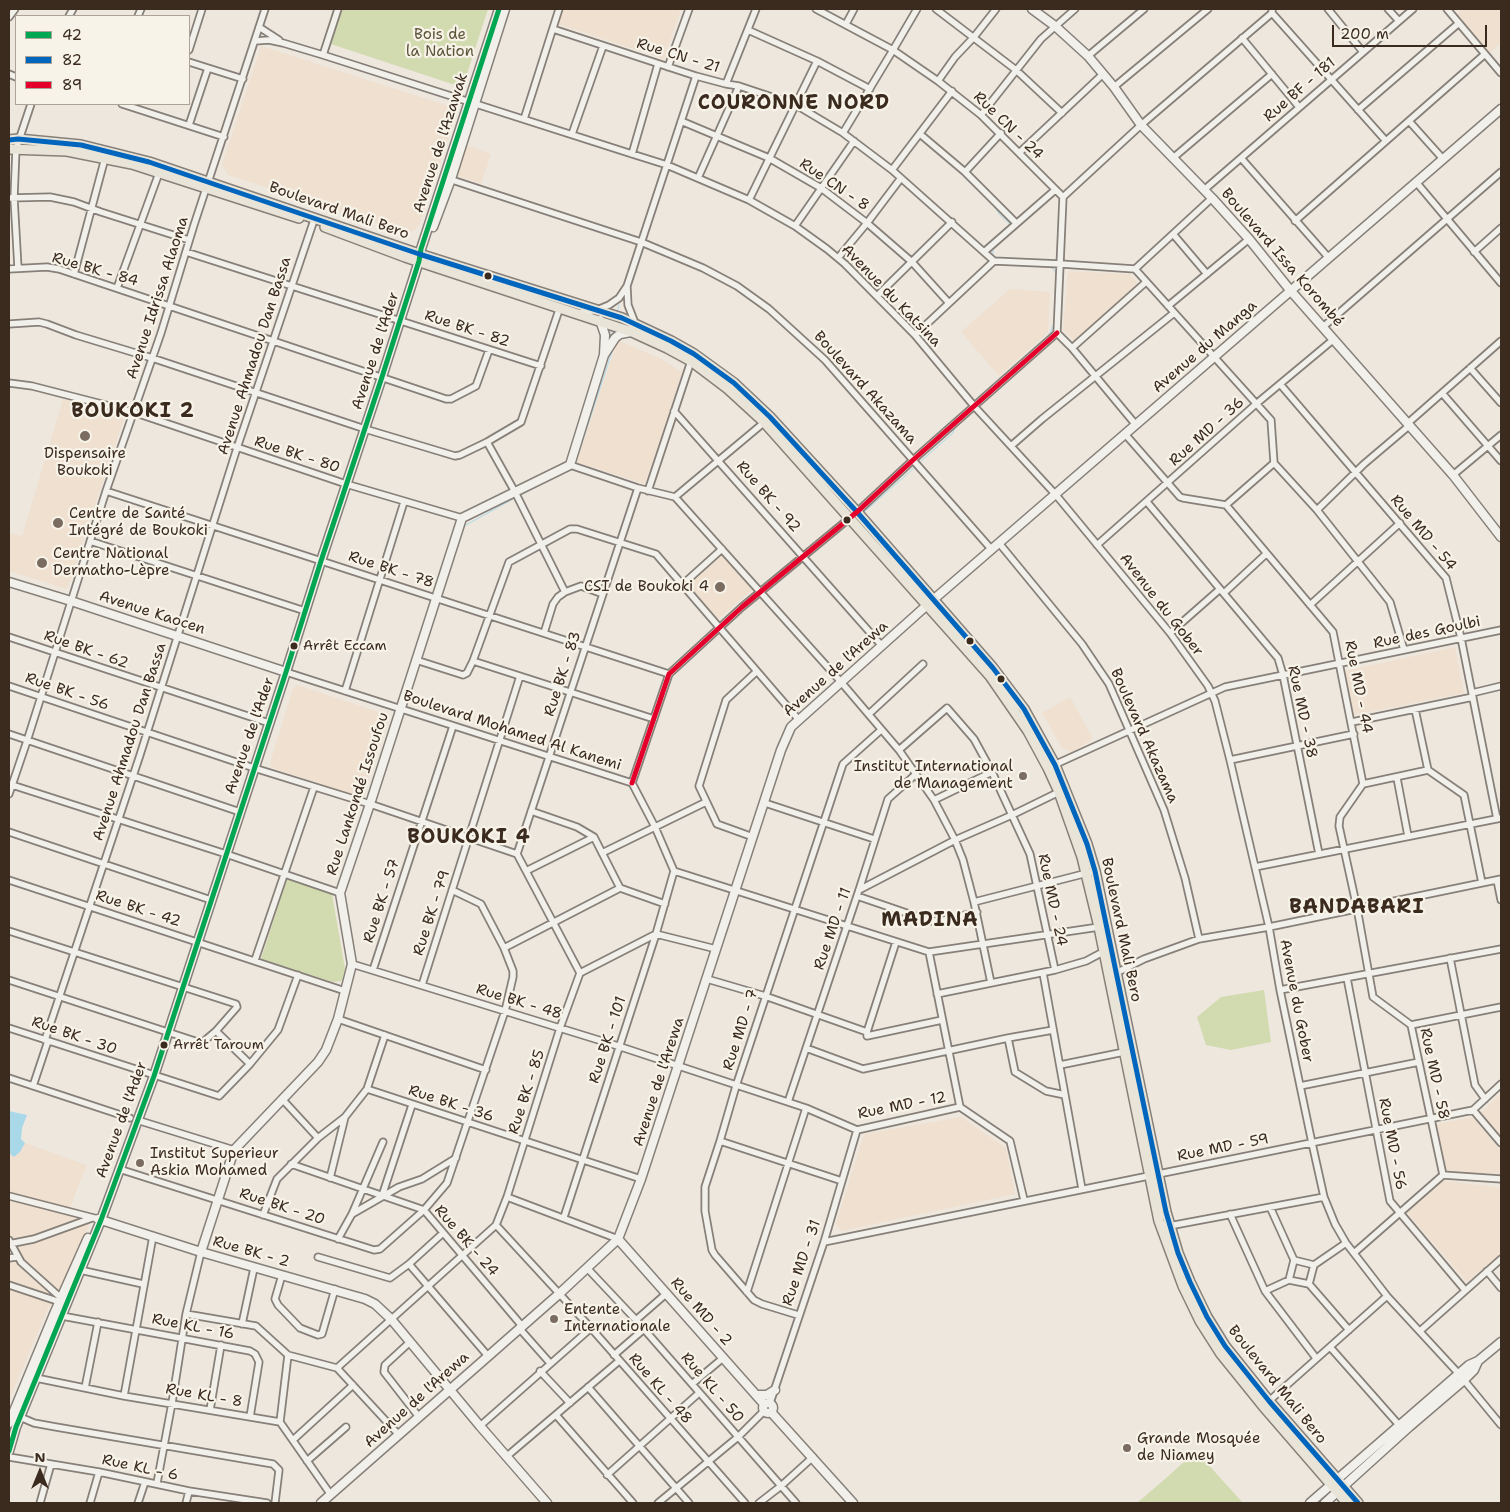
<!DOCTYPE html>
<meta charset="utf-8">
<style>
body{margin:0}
#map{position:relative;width:1510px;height:1512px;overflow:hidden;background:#eee7de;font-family:"Shantell Sans",sans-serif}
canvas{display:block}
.frame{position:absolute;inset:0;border:10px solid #3b2a1e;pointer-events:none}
.legend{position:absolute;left:15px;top:15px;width:175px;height:90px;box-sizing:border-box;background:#f7f3e8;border:1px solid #aca397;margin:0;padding:6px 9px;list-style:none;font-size:15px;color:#3b2a1e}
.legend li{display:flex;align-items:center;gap:10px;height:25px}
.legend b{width:25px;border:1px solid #aca397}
.north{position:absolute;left:15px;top:1447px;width:50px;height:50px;-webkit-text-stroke:4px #f7f3e8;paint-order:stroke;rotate:0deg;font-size:14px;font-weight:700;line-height:20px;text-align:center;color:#3b2a1e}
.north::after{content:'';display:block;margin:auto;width:18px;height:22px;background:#3b2a1e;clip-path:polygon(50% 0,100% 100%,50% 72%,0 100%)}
.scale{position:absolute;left:1332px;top:25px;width:155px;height:22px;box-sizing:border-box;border:2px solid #3b2a1e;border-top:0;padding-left:6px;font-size:15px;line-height:18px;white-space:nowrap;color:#3b2a1e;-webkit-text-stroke:4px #f7f3e8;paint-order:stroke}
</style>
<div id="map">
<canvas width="1510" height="1512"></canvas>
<div class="frame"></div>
<ul class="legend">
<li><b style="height:6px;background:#00a651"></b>42</li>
<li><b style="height:6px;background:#0065bd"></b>82</li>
<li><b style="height:6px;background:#e4002b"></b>89</li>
</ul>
<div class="north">N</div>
<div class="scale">200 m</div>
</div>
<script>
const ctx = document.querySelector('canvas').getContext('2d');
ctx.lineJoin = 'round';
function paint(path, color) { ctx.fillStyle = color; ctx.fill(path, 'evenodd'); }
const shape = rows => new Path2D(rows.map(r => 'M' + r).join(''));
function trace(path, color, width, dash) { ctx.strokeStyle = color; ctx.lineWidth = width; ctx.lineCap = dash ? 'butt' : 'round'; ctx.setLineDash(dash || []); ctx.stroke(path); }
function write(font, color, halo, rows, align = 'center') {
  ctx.font = font + ' "Shantell Sans",sans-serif'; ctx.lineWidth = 4.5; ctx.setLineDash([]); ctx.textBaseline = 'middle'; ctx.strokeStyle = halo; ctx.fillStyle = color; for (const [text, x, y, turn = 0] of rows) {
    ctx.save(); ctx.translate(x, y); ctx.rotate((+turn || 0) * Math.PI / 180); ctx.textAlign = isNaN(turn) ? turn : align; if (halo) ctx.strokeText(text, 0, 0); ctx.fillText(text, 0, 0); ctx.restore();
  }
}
const built = shape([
 [563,9,681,9,664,59,558,24],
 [1462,9,1501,9,1501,43,1490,53,1457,14],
 [261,46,449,106,456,116,419,226,409,233,228,175,222,164],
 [466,145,491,154,481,184,455,175],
 [1068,271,1129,274,1140,285,1074,341,1063,330],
 [1010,289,1050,292,1048,333,999,376,961,332],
 [618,340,663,360,682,372,645,484,576,462],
 [63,399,124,418,67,589,9,571,9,533,22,536],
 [722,555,752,590,717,620,687,585],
 [1455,647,1464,693,1354,715,1345,671],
 [297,685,385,714,387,718,388,722,362,797,272,768,270,763,293,688],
 [1070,697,1093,739,1072,752,1062,748,1042,713],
 [1501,1094,1501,1138,1480,1113],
 [961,1117,1006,1148,1015,1194,841,1231,836,1224,864,1134],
 [1472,1117,1501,1151,1501,1174,1447,1172,1437,1124],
 [25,1143,87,1165,70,1207,94,1214,55,1306,49,1306,9,1400,9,1153,14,1157,20,1152],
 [1441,1180,1501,1188,1501,1254,1467,1282,1405,1210]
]);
const green = shape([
 [342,9,488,9,465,80,455,85,331,44],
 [287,879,332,894,345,969,342,981,333,982,261,959],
 [1264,990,1271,1042,1231,1050,1206,1045,1197,1017,1221,997],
 [1196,1451,1243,1503,1137,1503,1165,1479]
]);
const water = shape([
 [9,1111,27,1115,22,1128,21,1139,25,1143,20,1152,14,1157,9,1153]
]);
const stream = shape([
 [945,159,952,165],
 [963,173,965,178,992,203,1000,215,1010,224,1010,227],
 [993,248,993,255,995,257,1010,259],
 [1050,266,1055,271,1057,280],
 [617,313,619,305],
 [611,333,611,330],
 [1049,336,1055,321],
 [921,461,953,433,955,427],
 [575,464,613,349],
 [519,496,555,476],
 [863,513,915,467],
 [466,525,513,499],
 [991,544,998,538],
 [934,594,986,549]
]);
const street = shape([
 [816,9,893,50,938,81,981,115,1063,197,1057,333],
 [936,9,1016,70,1062,113],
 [1272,9,1272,13,1386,141],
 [1328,9,1363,52],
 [1388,9,1399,21],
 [1447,9,1501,73],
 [69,16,73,9],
 [138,16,141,9],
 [9,17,15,9],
 [846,24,854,9],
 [259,27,279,40],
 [553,29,696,76,726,84,739,86,796,105,843,133,892,170,994,261],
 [748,30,817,61,870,89],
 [1242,38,1299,107],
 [255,41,269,40,283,43,323,55,632,154,667,165,749,200,795,226,827,249,845,264,915,335,974,406,1056,495,1170,633,1208,686,1215,701,1230,760,1269,927,1280,990,1312,1143,1324,1197,1335,1224,1346,1243,1387,1296,1459,1374,1501,1425],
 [189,50,202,9],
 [323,55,338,9],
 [1088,56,1144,9],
 [189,62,243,79],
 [668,67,689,9],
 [9,74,16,77],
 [938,81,955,57,974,37,996,9],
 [726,84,756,9],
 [1114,87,1208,9],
 [122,104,224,137],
 [1358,110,1459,23],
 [981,115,1041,39,1075,9],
 [524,119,559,9],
 [681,121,769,158,821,188,867,223,912,262,949,303],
 [1409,121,1443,159],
 [189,125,208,68],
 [843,133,893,50,917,9],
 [572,134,603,46],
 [920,134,965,172,1016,223],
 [1019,153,1103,74],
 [632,154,658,64],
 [1173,158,1272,74],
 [1241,158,1328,257],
 [892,170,952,91],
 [965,172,1001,133],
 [698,178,739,86],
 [449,179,641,242,703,268,737,286,769,309,825,360,992,550],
 [1416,182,1501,283],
 [1204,190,1413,9],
 [1063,197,1141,125,1272,13],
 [9,198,50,197,74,202,101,212,189,240],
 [749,200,817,61],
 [1295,221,1485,54],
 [795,226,854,141],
 [1173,234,1207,274],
 [186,252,541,366],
 [984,252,1055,190],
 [1474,252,1501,228],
 [838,258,867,223,901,178],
 [994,261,1061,264,1135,269],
 [18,268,14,198,16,149,31,104],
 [9,269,47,267,59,269,446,399,451,399,476,386,489,350],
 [1135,269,1212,198],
 [74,274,105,158],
 [627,286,628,305,635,323],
 [117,288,159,173],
 [877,296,952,222],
 [1168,306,1249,239],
 [580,313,597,310,609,305,619,298,627,286,696,76],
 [9,324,39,322,47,324,76,335,152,358,365,429,455,456,460,455,487,442,521,422,560,307],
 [1323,327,1501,172],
 [1057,333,1072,348,1136,425],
 [915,335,994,261],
 [1072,348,1146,282],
 [1470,368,1501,403],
 [9,383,32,386,133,412,346,484,462,518],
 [1280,384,1446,578,1461,638,1497,819],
 [1442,393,1501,461],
 [674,411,882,646],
 [1408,423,1501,341],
 [1125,434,1180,497,1183,498,1226,505,1274,463,1271,420,1135,269],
 [487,442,515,492,565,592],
 [1011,446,1042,419,1174,313],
 [1274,463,1317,510,1390,602,1404,650],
 [570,465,638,488,675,497,841,682,899,750,934,800,955,840,963,860,974,902,991,983],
 [1453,475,1501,435],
 [106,491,669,674],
 [648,491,691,361],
 [675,497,767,420],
 [1147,502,1278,658,1283,675,1319,854],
 [1226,505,1333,632,1363,784],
 [1317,510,1364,464,1410,425],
 [90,541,305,611],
 [999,543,1082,644,1109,684,1164,810,1185,878,1199,939],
 [1097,545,1256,404,1334,339],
 [682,585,722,549],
 [1224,593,1266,554],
 [1310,605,1400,523],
 [544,633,553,604,558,597,565,592,581,586,603,594],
 [1170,633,1220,589],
 [9,637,269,723],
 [416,660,463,675,467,673,473,661,654,719],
 [473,661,509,562,570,529,577,529,656,554,799,720],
 [286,672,632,783,655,827,674,871,929,952,960,1107],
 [9,686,254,768,370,804,517,854],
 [345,691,404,502],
 [1472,693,1501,686],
 [1415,709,1428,770],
 [869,714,923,664],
 [1352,722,1473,697],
 [9,734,240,812],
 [899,750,947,708,974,739,992,772,1030,854,1055,970],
 [1230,760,1354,734],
 [1054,765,1225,687,1501,630],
 [1428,770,1464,795,1482,883],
 [1397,778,1408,836],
 [632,783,669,674,742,607,857,512,913,460,1057,333],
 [9,784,226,854,340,893],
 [1363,784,1340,817,1339,826,1357,908,1373,997,1411,1025,1443,1175],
 [1363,784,1428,770],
 [9,794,27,741,106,491,161,333,194,225,265,9],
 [934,800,992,772],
 [765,803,874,839],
 [531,811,577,827,594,837,620,888,665,904],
 [9,832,211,900],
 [753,837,717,824,699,786,726,700,756,672],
 [602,853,706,802],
 [1255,867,1501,818],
 [526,871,594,837],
 [9,880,345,991],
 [1497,880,1501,900],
 [859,890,955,840,1012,815,1059,792],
 [857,896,930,921,940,921,977,912],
 [974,902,1095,871],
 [9,931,236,1004,237,1007,216,1031,203,1042,198,1042,9,980],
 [896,942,867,1032,867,1036,942,1020],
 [504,948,620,888],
 [929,952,1099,927],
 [1450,958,1475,1085,1485,1099],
 [255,960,314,787],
 [352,964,618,1046,806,1108,857,1130,960,1107,1010,1141,1024,1200],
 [373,970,453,726],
 [580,973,517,854,638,488],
 [1043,973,1082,1189],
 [1116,973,1144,959,1199,939,1269,927,1501,879],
 [1347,978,1390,1201,1465,1290],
 [707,979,765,996,867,1032],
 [422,985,520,676],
 [1280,990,1501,949],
 [937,994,1055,970,1086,961,1103,952],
 [338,1019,486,1070],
 [1411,1025,1501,1007],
 [9,1028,219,1096,250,1064,278,1030,298,975],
 [216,1031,250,1064],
 [1008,1038,1015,1072,1046,1091,1065,1095],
 [45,1040,140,755,237,448,313,223],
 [806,1048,863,1069,1008,1038,1053,1030],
 [1060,1065,1124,1052],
 [9,1078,130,1118],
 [33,1086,48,1041],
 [1300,1086,1419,1062],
 [367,1089,641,1179],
 [283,1100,318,1138],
 [788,1102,859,890,888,799,916,774],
 [1473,1110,1501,1143],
 [137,1120,234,1150],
 [720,1141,842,1181],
 [291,1164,424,1210,522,1326],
 [119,1169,374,1250,380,1249,424,1210,447,1183,505,1011,513,977,513,971,504,948,481,904,452,890],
 [330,1178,345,1117],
 [9,1196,98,1219],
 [382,1196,412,1105],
 [507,1197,618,1239],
 [1270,1207,1294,1260],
 [352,1214,399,1187,422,1179,456,1158],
 [1230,1214,1265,1291,1316,1358],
 [263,1215,277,1179,318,1138,345,1117,367,1089,385,1035],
 [564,1217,656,934,674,871],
 [496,1225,591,1328,745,1503],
 [1169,1226,1324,1197],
 [338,1239,352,1214,383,1142],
 [9,1240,21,1262,61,1298],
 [824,1242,1473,1110,1501,1084],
 [9,1244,34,1239,92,1218],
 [1354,1253,1443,1175,1501,1179],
 [318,1257,390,1278,409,1264,443,1233],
 [9,1258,17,1257],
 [409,1264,488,1356],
 [587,1268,636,1320,796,1503],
 [80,1270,143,1284],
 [1487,1271,1501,1288],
 [282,1275,275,1299,278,1305,300,1328,318,1335,322,1334,335,1289],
 [1289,1280,1294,1260,1314,1265],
 [1309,1284,1349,1330],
 [9,1285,60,1302],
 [1265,1291,1289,1280,1309,1284,1314,1265,1346,1243],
 [747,1292,806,1108],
 [186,1314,256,1326,288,1355,280,1422],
 [798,1315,762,1304,754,1300,715,1255,712,1250,705,1211,705,1187,720,1141,736,1086,843,764,881,730],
 [62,1316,250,1351,255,1354,259,1362,250,1417],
 [636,1320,667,1293],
 [242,1324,254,1268],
 [519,1328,550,1363],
 [1420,1331,1501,1259],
 [410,1342,385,1365,384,1372,419,1417],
 [1330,1347,1399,1425],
 [288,1355,337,1368,496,1225,507,1197,560,1028,580,973,656,934,716,949],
 [614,1355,644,1329],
 [337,1368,399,1435],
 [540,1371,570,1403],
 [36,1378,124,1396,280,1422,331,1495],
 [692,1384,723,1358],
 [588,1387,689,1503],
 [85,1388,98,1322],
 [124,1396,153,1236],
 [1269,1401,1387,1296],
 [770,1403,824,1242,857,1130],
 [210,1410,221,1345],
 [556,1415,633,1503],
 [20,1417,34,1423,56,1427,273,1464,279,1470,275,1503],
 [480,1426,591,1328],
 [293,1440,353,1385],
 [9,1457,99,1472,189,1491,267,1503],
 [506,1457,619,1361],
 [307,1461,346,1427],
 [607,1475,699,1393],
 [157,1483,172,1403,186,1314,201,1252],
 [40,1503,51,1464],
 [90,1503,99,1472],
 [138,1503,145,1482],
 [186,1503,189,1491],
 [658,1503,738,1437,764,1411],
 [759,1503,781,1486,813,1457]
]);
const secondary = shape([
 [1032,9,1055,26,1088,56,1114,87,1141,125,1212,198,1249,239,1290,290,1453,475,1501,537],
 [433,227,451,179,505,9],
 [604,355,615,338,620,334,631,332],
 [9,582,71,601,286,672],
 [98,1219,201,1252,365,1299,375,1304,391,1319,480,1426,547,1503],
 [618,1239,764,1404],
 [201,1252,234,1150,318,1062,326,1050,338,1019,352,964,340,893,370,804,462,518,570,465,604,355,605,335,600,320],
 [757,1395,767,1395,775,1390],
 '763 1408a5 5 0 1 1 10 0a5 5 0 1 1-10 0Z',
 [771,1412,853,1503],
 [9,1423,54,1314,88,1238],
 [9,1451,16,1427,101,1220,154,1076,286,672,321,561,382,377,419,261,421,249,499,9],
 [321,1503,559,1294,618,1239,641,1179,781,750,791,727,926,606,1501,109],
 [1310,1503,1469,1365,1478,1361],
 [1325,1503,1409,1427,1464,1380,1474,1370,1478,1361,1501,1342]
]);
const primary = shape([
 [9,140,18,139,81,145,149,162,419,254,622,318,671,341,694,354,734,383,770,417,857,512,993,668,1024,709,1055,765,1087,844,1095,871,1166,1212,1178,1253,1190,1282,1207,1317,1225,1346,1269,1401,1358,1503],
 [9,149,67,151,132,164,299,218],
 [325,227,405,257,632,332,667,348,691,361,728,389,764,422,990,676,1028,731,1048,768,1059,792,1082,857,1099,927,1159,1221,1183,1286,1200,1321,1221,1354,1263,1406,1347,1503]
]);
const bus1 = shape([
 [9,1451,16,1427,101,1220,154,1076,286,672,321,561,382,377,419,261,421,249,499,9]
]);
const bus2 = shape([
 [9,140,18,139,81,145,149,162,419,254,622,318,671,341,694,354,734,383,770,417,857,512,993,668,1024,709,1055,765,1087,844,1095,871,1166,1212,1178,1253,1190,1282,1207,1317,1225,1346,1269,1401,1358,1503]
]);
const bus3 = shape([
 [632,783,669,674,742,607,857,512,913,460,1057,333]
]);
const markers = [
 [488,276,4.5,"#3b2a1e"],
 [85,436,6,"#7a6c61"],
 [847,520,4.5,"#3b2a1e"],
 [58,523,6,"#7a6c61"],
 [42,563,6,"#7a6c61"],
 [720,587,6,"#7a6c61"],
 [970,641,4.5,"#3b2a1e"],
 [294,646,4.5,"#3b2a1e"],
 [1001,679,4.5,"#3b2a1e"],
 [1023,776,5,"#7a6c61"],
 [164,1045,4.5,"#3b2a1e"],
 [140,1163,5,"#7a6c61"],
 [554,1319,5,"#7a6c61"],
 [1127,1448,5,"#7a6c61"]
];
const busNames = [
 ["Arrêt Eccam",303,646],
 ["Arrêt Taroum",173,1045]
];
const parkNames = [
 ["Bois de",440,35],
 ["la Nation",440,52]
];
const streetNames = [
 ["Rue CN - 21",678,56,17],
 ["Rue BF - 181",1300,90,-41],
 ["Rue CN - 24",1008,126,44],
 ["Avenue de l'Azawak",441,143,-72],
 ["Rue CN - 8",834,185,34],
 ["Boulevard Mali Bero",339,211,19],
 ["Boulevard Issa Korombé",1282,258,49],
 ["Rue BK - 84",95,270,16],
 ["Avenue du Katsina",891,296,46],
 ["Avenue Idrissa Alaoma",158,298,-72],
 ["Rue BK - 82",467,329,18],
 ["Avenue du Manga",1205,347,-41],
 ["Avenue de l'Ader",376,351,-72],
 ["Avenue Ahmadou Dan Bassa",255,356,-72],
 ["Boulevard Akazama",865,388,48],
 ["Rue MD - 36",1207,432,-42],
 ["Rue BK - 80",297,455,18],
 ["Rue BK - 92",768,497,49],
 ["Rue MD - 54",1423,533,50],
 ["Rue BK - 78",391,570,18],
 ["Avenue du Gober",1161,605,52],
 ["Avenue Kaocen",152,613,18],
 ["Rue des Goulbi",1427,633,-12],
 ["Rue BK - 62",86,650,19],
 ["Avenue de l'Arewa",836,669,-42],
 ["Rue BK - 83",563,674,-72],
 ["Rue MD - 44",1358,687,79],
 ["Rue BK - 56",67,692,19],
 ["Rue MD - 38",1302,712,78],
 ["Boulevard Mohamed Al Kanemi",512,731,18],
 ["Avenue de l'Ader",250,736,-71],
 ["Boulevard Akazama",1144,736,66],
 ["Avenue Ahmadou Dan Bassa",130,742,-72],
 ["Rue Lankondé Issoufou",358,794,-72],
 ["Rue MD - 24",1052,900,78],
 ["Rue BK - 57",382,901,-72],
 ["Rue BK - 42",138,909,18],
 ["Rue BK - 79",432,913,-72],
 ["Rue MD - 11",833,929,-71],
 ["Boulevard Mali Bero",1121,930,78],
 ["Avenue du Gober",1296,1001,79],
 ["Rue BK - 48",519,1002,17],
 ["Rue MD - 7",741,1030,-72],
 ["Rue BK - 30",74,1036,19],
 ["Rue BK - 101",608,1040,-72],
 ["Rue MD - 58",1434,1074,78],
 ["Avenue de l'Arewa",659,1082,-72],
 ["Rue BK - 85",527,1092,-72],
 ["Rue BK - 36",451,1104,18],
 ["Rue MD - 12",902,1106,-11],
 ["Avenue de l'Ader",122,1120,-70],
 ["Rue MD - 56",1392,1144,79],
 ["Rue MD - 59",1223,1148,-11],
 ["Rue BK - 20",282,1207,18],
 ["Rue BK - 24",466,1241,49],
 ["Rue BK - 2",251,1252,16],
 ["Rue MD - 31",802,1263,-71],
 ["Rue MD - 2",701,1312,49],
 ["Rue KL - 16",193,1327,11],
 ["Boulevard Mali Bero",1277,1385,51],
 ["Rue KL - 50",712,1388,49],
 ["Rue KL - 48",660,1389,49],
 ["Rue KL - 8",204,1396,10],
 ["Avenue de l'Arewa",417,1400,-42],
 ["Rue KL - 6",140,1468,12]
];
const poiNames = [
 ["Dispensaire",85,454,"center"],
 ["Boukoki",85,471,"center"],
 ["Centre de Santé",69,514],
 ["Intégré de Boukoki",69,531],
 ["Centre National",53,554],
 ["Dermatho-Lèpre",53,571],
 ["CSI de Boukoki 4",709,587,"right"],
 ["Institut International",1013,767,"right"],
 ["de Management",1013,784,"right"],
 ["Institut Superieur",150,1154],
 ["Askia Mohamed",150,1171],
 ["Entente",564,1310],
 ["Internationale",564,1327],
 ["Grande Mosquée",1137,1439],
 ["de Niamey",1137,1456]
];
const districtNames = [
 ["COURONNE NORD",794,104],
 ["BOUKOKI 2",133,412],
 ["BOUKOKI 4",469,838],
 ["BANDABARI",1357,908],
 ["MADINA",930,921]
];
paint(built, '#efe0d0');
paint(green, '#d2dbaf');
paint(water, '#a9d8e8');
trace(stream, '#a9d8e8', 1);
trace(street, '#878079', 9);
trace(secondary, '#878079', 11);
trace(primary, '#878079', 12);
trace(street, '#f1f0eb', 5.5);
trace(secondary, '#f1f0eb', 8);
trace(primary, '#e9e4d8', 9);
trace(bus1, '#00a651', 5);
trace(bus2, '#0065bd', 5);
trace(bus3, '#e4002b', 5);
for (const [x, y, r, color] of markers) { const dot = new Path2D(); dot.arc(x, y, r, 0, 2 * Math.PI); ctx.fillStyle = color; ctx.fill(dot); trace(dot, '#f7f3e8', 2); }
write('14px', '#3b2a1e', '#f7f3e8', busNames, 'left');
write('15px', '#5b5439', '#f7f3e8', parkNames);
write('15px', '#3b2a1e', '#f7f3e8', streetNames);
write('15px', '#3b2a1e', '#f7f3e8', poiNames, 'left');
ctx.letterSpacing = '1px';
write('bold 20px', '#3b2a1e', '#f7f3e8', districtNames);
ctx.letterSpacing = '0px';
</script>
